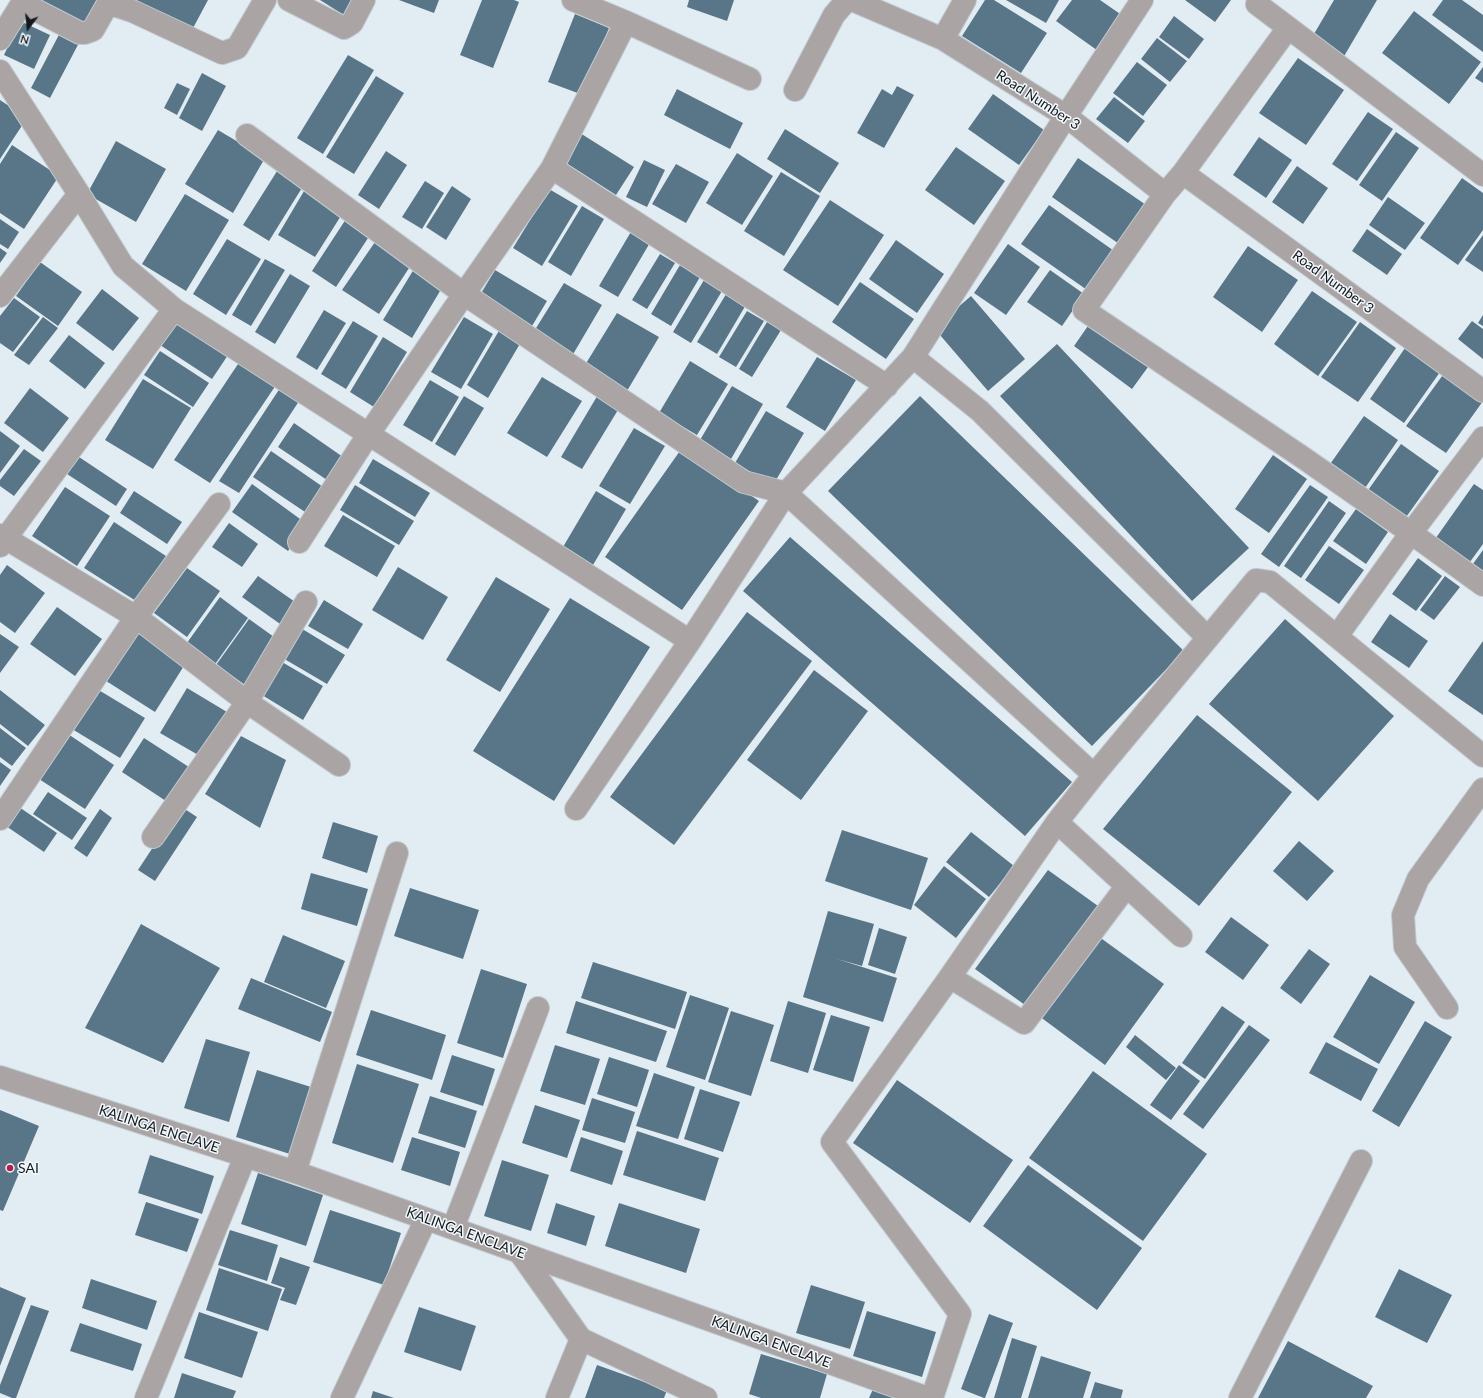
<!DOCTYPE html>
<style>
body{margin:0}
#map{position:relative;width:1483px;height:1398px;overflow:hidden;background:#e2ecf3;font-family:Lato,sans-serif}
canvas{display:block}
.north{position:absolute;left:8px;top:8px;width:40px;height:40px;-webkit-text-stroke:3px #f1f9ff;paint-order:stroke;rotate:196deg;font-size:11px;font-weight:700;line-height:16px;text-align:center;color:#15191b}
.north::after{content:'';display:block;margin:auto;width:14px;height:18px;background:#15191b;clip-path:polygon(50% 0,100% 100%,50% 72%,0 100%)}
</style>
<div id="map">
<canvas width="1483" height="1398"></canvas>
<div class="north">N</div>
</div>
<script>
const ctx = document.querySelector('canvas').getContext('2d');
ctx.lineJoin = 'round';
function paint(path, color) { ctx.fillStyle = color; ctx.fill(path, 'evenodd'); }
const shape = rows => new Path2D(rows.map(r => 'M' + r).join(''));
function trace(path, color, width, dash) { ctx.strokeStyle = color; ctx.lineWidth = width; ctx.lineCap = dash ? 'butt' : 'round'; ctx.setLineDash(dash || []); ctx.stroke(path); }
function write(font, color, halo, rows, align = 'center') {
  ctx.font = font + ' Lato,sans-serif'; ctx.lineWidth = 3; ctx.setLineDash([]); ctx.textBaseline = 'middle'; ctx.strokeStyle = halo; ctx.fillStyle = color; for (const [text, x, y, turn = 0] of rows) {
    ctx.save(); ctx.translate(x, y); ctx.rotate((+turn || 0) * Math.PI / 180); ctx.textAlign = isNaN(turn) ? turn : align; if (halo) ctx.strokeText(text, 0, 0); ctx.fillText(text, 0, 0); ctx.restore();
  }
}
const building = shape([
 [41,0,98,0,87,24,41,2],
 [135,0,208,0,192,30],
 [320,0,358,0,347,17],
 [399,0,439,0,434,13],
 [482,0,514,0,519,2,493,68,460,55],
 [689,0,734,0,727,21,687,7],
 [985,0,994,0,1047,33,1021,73,962,36],
 [1006,0,1059,0,1046,23],
 [1072,0,1100,0,1126,18,1101,53,1056,21],
 [1185,0,1231,0,1215,22],
 [1334,0,1377,0,1343,58,1311,39],
 [1443,0,1462,0,1483,15,1483,52,1432,15],
 [1414,11,1481,62,1449,104,1382,53],
 [575,14,609,28,583,95,548,82],
 [1174,16,1204,39,1189,59,1159,37],
 [20,21,50,35,34,69,4,55],
 [62,29,81,39,50,98,31,88],
 [1157,38,1187,61,1170,82,1141,59],
 [348,55,374,70,323,154,297,138],
 [1298,58,1344,90,1306,145,1259,113],
 [1137,62,1167,85,1143,116,1113,93],
 [1483,67,1483,83,1475,78],
 [202,73,226,86,202,131,179,118],
 [376,76,404,93,354,174,326,157],
 [177,83,190,89,177,115,164,108],
 [897,86,914,95,884,148,857,133,882,89,892,95],
 [677,89,743,123,730,149,664,115],
 [993,94,1044,130,1019,165,968,129],
 [1114,97,1145,121,1128,143,1096,119],
 [0,100,27,118,0,159],
 [1368,112,1393,129,1357,181,1332,164],
 [785,129,839,163,820,193,767,159],
 [218,130,265,158,233,213,185,184],
 [1396,132,1419,148,1382,201,1359,185],
 [580,133,634,167,616,195,563,161],
 [1259,137,1292,160,1266,198,1233,175],
 [116,141,166,169,136,222,87,194],
 [12,145,59,176,24,229,0,213,0,164],
 [956,147,1005,181,974,225,925,190],
 [386,151,407,165,379,209,358,195],
 [737,153,773,176,742,225,706,203],
 [1078,158,1149,207,1122,246,1052,197],
 [644,160,665,170,647,207,626,197],
 [676,164,709,182,686,223,652,204],
 [1297,166,1328,188,1303,224,1272,202],
 [279,168,305,183,269,241,243,225],
 [781,172,820,196,784,256,744,231],
 [1462,178,1483,193,1483,230,1458,265,1420,238],
 [425,181,444,193,422,229,402,217],
 [307,186,344,211,315,257,278,235],
 [452,186,471,199,446,240,426,227],
 [549,189,578,206,542,266,513,248],
 [185,194,229,220,186,291,142,264],
 [1388,197,1425,223,1405,250,1369,225],
 [830,200,884,235,838,306,783,270],
 [1049,205,1117,253,1090,292,1021,244],
 [582,206,604,219,571,276,548,262],
 [0,219,19,232,8,249,0,244],
 [346,219,370,235,336,287,312,271],
 [1367,229,1402,254,1387,275,1352,251],
 [632,230,651,241,618,297,599,286],
 [1483,235,1483,272,1465,260],
 [227,239,261,259,226,315,193,294],
 [896,240,944,274,917,313,869,279],
 [375,242,411,265,379,314,342,290],
 [1008,244,1040,267,1006,315,974,293],
 [1248,246,1298,280,1262,332,1213,297],
 [0,248,7,253,0,263],
 [660,254,675,263,647,309,632,300],
 [265,259,285,270,251,326,232,315],
 [40,262,82,292,58,326,16,296],
 [680,265,700,277,671,326,651,314],
 [414,269,443,286,412,338,383,320],
 [495,270,547,301,529,331,477,300],
 [1050,270,1084,294,1062,326,1027,302],
 [290,274,310,286,275,344,255,332],
 [704,280,722,291,691,343,673,332],
 [860,282,914,319,886,359,832,322],
 [564,283,602,305,572,356,533,333],
 [102,289,139,318,113,351,76,323],
 [728,291,747,303,717,354,697,342],
 [1312,291,1357,322,1318,376,1274,344],
 [971,296,1025,359,988,391,934,328],
 [14,298,40,317,13,352,0,343,0,316],
 [324,310,346,323,317,370,296,357],
 [747,311,764,321,736,367,719,357],
 [617,313,659,337,627,391,585,365],
 [1483,315,1483,326,1478,323],
 [43,317,58,328,29,365,14,355],
 [178,317,230,352,212,379,160,345],
 [464,317,493,334,461,389,431,372],
 [353,321,378,336,346,389,321,374],
 [1472,321,1483,329,1483,359,1458,339],
 [767,322,781,330,752,377,739,369],
 [1360,322,1396,348,1358,402,1321,377],
 [1090,323,1148,367,1132,389,1074,346],
 [500,329,521,342,488,398,467,385],
 [69,335,105,363,85,389,49,361],
 [383,337,407,352,374,407,350,392],
 [1057,344,1249,548,1192,601,1000,396],
 [1405,348,1440,372,1404,423,1370,399],
 [160,351,209,383,193,407,144,375],
 [817,357,856,380,825,431,786,407],
 [240,361,276,385,210,483,174,460],
 [690,361,728,384,697,435,659,413],
 [1445,372,1483,401,1446,453,1406,426],
 [542,377,582,401,547,457,507,433],
 [143,379,191,408,153,469,105,440],
 [430,380,459,397,432,442,403,425],
 [284,382,303,395,239,493,219,481],
 [732,386,763,404,731,459,700,440],
 [30,388,69,418,43,452,4,423],
 [599,393,621,405,582,469,561,457],
 [464,396,484,408,455,456,435,444],
 [920,396,1184,651,1092,746,828,491],
 [766,411,804,433,773,485,735,463],
 [1364,416,1398,440,1363,491,1328,467],
 [294,423,343,457,327,480,278,447],
 [634,428,665,446,630,504,599,486],
 [0,431,20,446,0,473],
 [1401,444,1439,471,1404,520,1366,493],
 [682,448,759,501,682,610,605,557],
 [24,449,41,461,14,496,0,486,0,480],
 [271,451,326,489,308,514,253,477],
 [76,455,127,489,116,506,64,472],
 [1273,455,1307,479,1269,533,1235,509],
 [373,459,430,493,415,517,359,483],
 [252,484,307,524,288,551,232,512],
 [1474,484,1483,490,1483,544,1467,566,1433,542],
 [355,485,414,521,399,545,340,510],
 [1310,485,1328,497,1279,567,1261,554],
 [65,487,110,516,77,566,32,536],
 [134,491,182,522,167,544,120,513],
 [596,491,626,509,593,565,563,547],
 [1329,501,1346,513,1301,578,1284,566],
 [1356,509,1388,532,1366,564,1333,541],
 [343,515,395,546,377,577,324,546],
 [114,522,166,556,136,601,84,568],
 [229,523,258,544,242,567,212,547],
 [790,537,1072,782,1025,836,743,591],
 [1329,546,1364,570,1339,604,1305,580],
 [1483,550,1483,577,1470,568],
 [1418,558,1442,576,1416,611,1392,594],
 [7,565,45,593,15,633,0,622,0,575],
 [398,567,448,597,423,640,372,610],
 [187,568,220,591,187,637,154,613],
 [258,576,298,604,283,626,242,597],
 [1445,576,1460,587,1434,620,1420,610],
 [496,577,550,609,500,692,446,660],
 [220,597,248,618,213,667,184,647],
 [570,598,650,647,554,801,473,751],
 [324,600,363,624,348,649,308,626],
 [57,607,102,639,75,676,30,644],
 [747,612,812,661,674,845,610,797],
 [1390,614,1428,641,1409,668,1371,642],
 [249,619,281,642,248,687,216,665],
 [1285,619,1394,716,1318,801,1209,704],
 [299,627,345,655,327,684,281,657],
 [134,628,187,661,155,712,103,679],
 [0,634,19,647,0,673],
 [1483,641,1483,715,1448,691],
 [282,662,323,686,303,720,262,695],
 [814,670,868,711,801,800,747,760],
 [187,688,227,712,200,756,160,733],
 [97,689,145,718,120,758,72,729],
 [0,690,45,725,28,746,0,724],
 [1197,715,1292,792,1199,906,1103,829],
 [0,728,26,748,12,766,0,757],
 [68,734,114,765,85,809,39,779],
 [241,736,286,760,260,828,205,794],
 [144,738,192,769,169,803,122,772],
 [0,762,11,770,0,786],
 [48,792,87,818,72,840,33,814],
 [180,806,197,817,155,881,138,870],
 [19,807,57,833,44,852,6,826],
 [100,809,112,818,87,857,74,848],
 [333,822,378,836,367,873,322,858],
 [842,830,928,858,911,910,825,881],
 [971,832,1014,866,989,897,946,862],
 [1299,841,1334,871,1307,901,1273,871],
 [944,866,986,899,956,938,914,905],
 [1048,870,1098,906,1025,1005,975,969],
 [311,873,368,889,357,926,301,909],
 [410,888,479,910,463,959,394,936],
 [828,911,874,924,862,966,837,959,897,978,883,1022,803,997],
 [1231,917,1269,945,1243,980,1205,952],
 [141,924,220,968,163,1063,85,1028],
 [879,928,907,937,895,974,868,965],
 [283,935,345,961,326,1008,264,982],
 [1098,936,1164,984,1105,1065,1039,1016],
 [1309,949,1330,964,1301,1004,1280,988],
 [593,962,687,992,675,1029,581,998],
 [481,969,527,984,503,1058,457,1043],
 [1370,975,1415,1002,1379,1064,1333,1037],
 [251,978,332,1012,320,1042,238,1009],
 [690,995,729,1008,705,1080,666,1067],
 [576,1001,667,1031,656,1062,566,1033],
 [788,1001,826,1013,808,1073,770,1061],
 [1222,1006,1245,1022,1205,1079,1182,1063],
 [371,1010,446,1035,432,1080,356,1055],
 [731,1011,774,1025,751,1096,708,1082],
 [831,1015,870,1027,853,1082,813,1070],
 [1425,1021,1452,1037,1399,1127,1372,1111],
 [1249,1025,1270,1040,1203,1129,1183,1114],
 [1135,1035,1176,1068,1166,1080,1126,1047],
 [206,1039,250,1052,229,1122,184,1108],
 [1326,1042,1378,1069,1361,1101,1309,1073],
 [555,1045,600,1059,585,1105,540,1091],
 [452,1055,495,1069,483,1106,440,1092],
 [609,1057,649,1070,637,1107,597,1094],
 [357,1064,419,1084,393,1163,332,1143],
 [1179,1065,1200,1081,1171,1120,1150,1105],
 [257,1070,311,1087,290,1154,236,1137],
 [1093,1071,1207,1154,1143,1241,1029,1158],
 [654,1073,695,1087,678,1139,636,1126],
 [897,1080,1013,1160,970,1223,853,1143],
 [700,1089,740,1102,723,1152,684,1139],
 [430,1096,477,1111,465,1148,418,1133],
 [592,1098,635,1112,625,1143,582,1130],
 [535,1105,580,1120,567,1158,522,1143],
 [0,1110,39,1126,3,1211,0,1210],
 [637,1131,719,1158,705,1201,623,1175],
 [412,1137,460,1152,450,1186,401,1170],
 [581,1137,623,1151,612,1185,570,1171],
 [150,1155,214,1176,202,1214,138,1193],
 [502,1160,549,1175,531,1231,484,1216],
 [1028,1165,1142,1248,1097,1310,983,1226],
 [258,1173,323,1195,306,1246,241,1224],
 [146,1202,199,1219,187,1252,135,1235],
 [556,1203,595,1216,586,1246,547,1233],
 [619,1203,700,1229,686,1273,605,1246],
 [330,1210,401,1233,384,1285,313,1262],
 [230,1230,278,1245,267,1281,218,1265],
 [280,1257,310,1267,296,1305,280,1300,285,1288,271,1283],
 [219,1268,282,1289,268,1331,206,1310],
 [1399,1269,1452,1295,1427,1343,1375,1317],
 [91,1279,157,1301,147,1330,82,1308],
 [811,1285,865,1302,850,1349,796,1333],
 [0,1287,26,1298,0,1366],
 [31,1305,49,1311,16,1398,12,1398,0,1393,0,1385],
 [419,1307,476,1326,461,1371,404,1352],
 [867,1311,936,1332,922,1377,853,1356],
 [199,1312,258,1332,242,1378,184,1358],
 [989,1314,1013,1323,985,1398,984,1398,961,1389],
 [80,1323,142,1344,133,1371,70,1351],
 [1012,1338,1037,1346,1021,1398,994,1398],
 [1288,1341,1373,1386,1366,1398,1258,1398],
 [761,1354,827,1374,820,1398,761,1398,749,1394],
 [1041,1356,1091,1372,1083,1398,1028,1398],
 [597,1365,667,1390,664,1398,585,1398],
 [182,1373,236,1391,233,1398,174,1398],
 [1095,1382,1123,1390,1121,1398,1090,1398],
 [873,1389,894,1398,869,1398],
 [373,1391,394,1398,371,1398]
]);
const street = shape([
 [289,0,344,28,352,23,364,0],
 [573,0,626,22,750,79],
 [852,0,943,39,1066,116,1165,194],
 [1258,0,1257,4,1483,175],
 [22,3,80,33,85,33,93,30,106,7,109,5,120,7,132,11,222,53,237,48,265,0],
 [1288,28,1183,173,1165,194,1084,310,1305,459,1411,533,1483,585],
 [0,39,24,0],
 [943,39,965,0],
 [0,71,79,194,123,266,174,309,690,641],
 [795,90,834,15,847,0],
 [247,135,464,294,744,482,786,493,1094,775],
 [552,168,887,386],
 [1183,173,1483,391],
 [0,296,79,194],
 [913,357,980,411,1208,638],
 [0,535,136,617,247,702,339,765],
 [299,542,368,435,464,294,552,168,626,22],
 [0,546,174,309],
 [1337,636,1411,533,1483,438],
 [576,809,690,641,786,493,913,357,1066,116,1142,0],
 [0,819,136,617,219,504],
 [1057,822,1181,936],
 [153,837,247,702,306,602],
 [950,977,1024,1023,1126,887],
 [1447,1008,1405,947,1403,915,1418,879,1483,789],
 [0,1077,295,1172,928,1398],
 [295,1172,397,853],
 [453,1228,538,1008],
 [520,1253,581,1339,706,1398],
 [146,1398,245,1157],
 [342,1398,426,1219],
 [557,1398,581,1339],
 [932,1398,960,1314,832,1142,950,977,1057,822,1094,775,1256,580,1270,582,1483,756],
 [1240,1398,1361,1161]
]);
const markers = [
 [10,1168,4,"#b21f44"]
];
const streetNames = [
 ["Road Number 3",1038,100,33],
 ["Road Number 3",1333,282,36],
 ["KALINGA ENCLAVE",159,1129,18],
 ["KALINGA ENCLAVE",466,1233,20],
 ["KALINGA ENCLAVE",771,1342,20]
];
const poiNames = [
 ["SAI",18,1168]
];
paint(building, '#597689');
trace(street, '#c1cad0', 24);
trace(street, '#aaa4a5', 22);
for (const [x, y, r, color] of markers) { const dot = new Path2D(); dot.arc(x, y, r, 0, 2 * Math.PI); ctx.fillStyle = color; ctx.fill(dot); trace(dot, '#f1f9ff', 1.5); }
write('14px', '#15191b', '#f1f9ff', streetNames);
write('14px', '#15191b', '#f1f9ff', poiNames, 'left');
</script>
